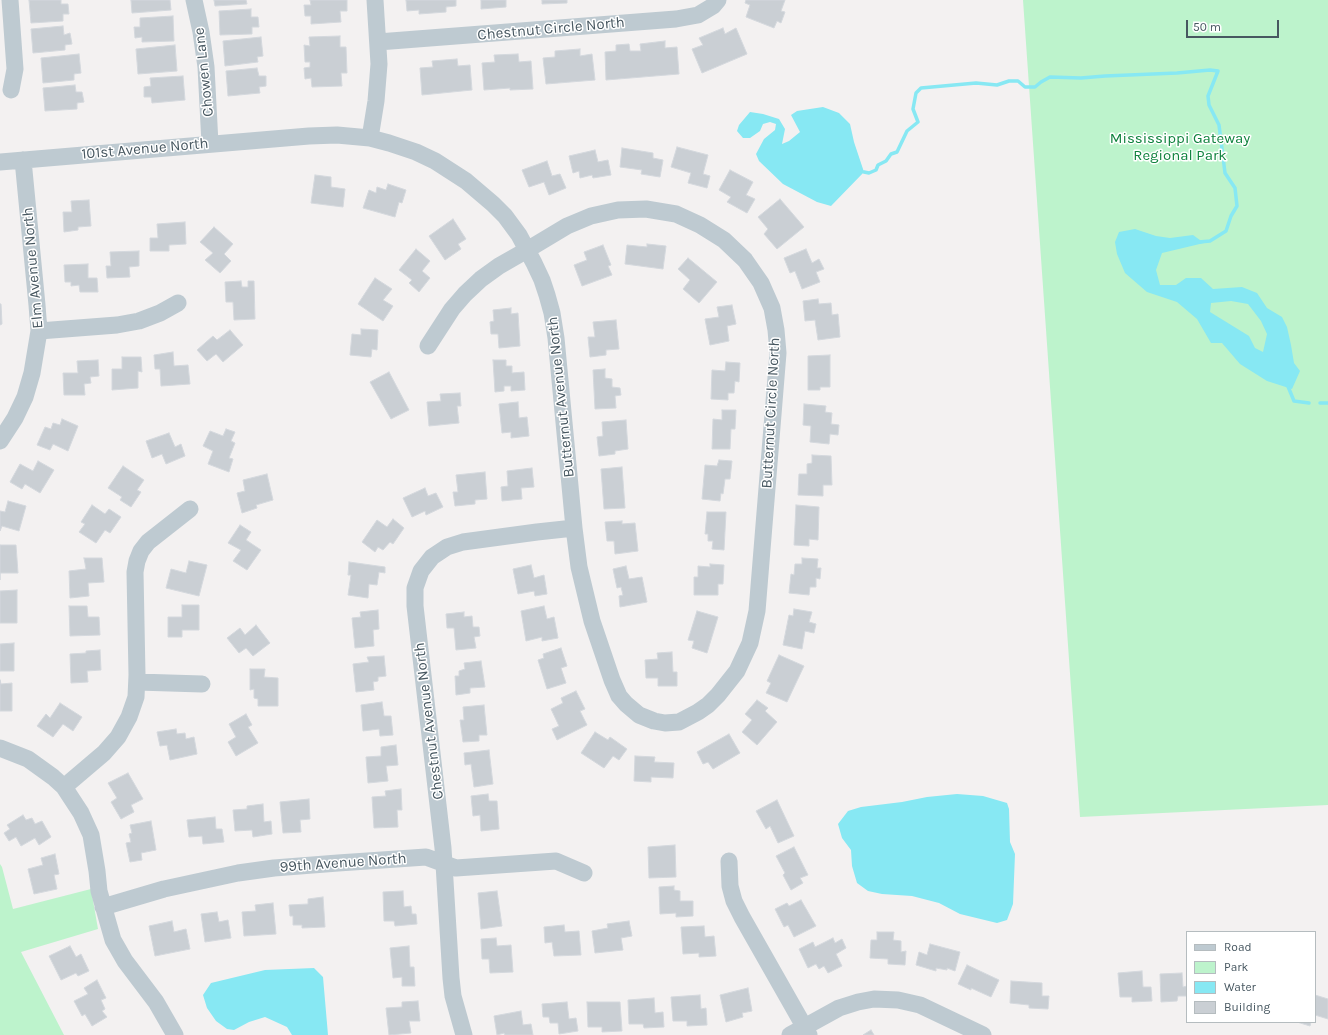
<!DOCTYPE html>
<style>
body{margin:0}
#map{position:relative;width:1328px;height:1035px;overflow:hidden;background:#f3f1f1;font-family:Karla,sans-serif}
canvas{display:block}
.legend{position:absolute;left:1186px;top:931px;width:130px;height:92px;box-sizing:border-box;background:#fff;border:1px solid #b5bcbf;margin:0;padding:5px 7px;list-style:none;font-size:12px;color:#475760}
.legend li{display:flex;align-items:center;gap:8px;height:20px}
.legend b{width:20px;border:1px solid #b5bcbf}
.scale{position:absolute;left:1186px;top:20px;width:93px;height:18px;box-sizing:border-box;border:2px solid #475760;border-top:0;padding-left:5px;font-size:12px;line-height:14px;white-space:nowrap;color:#475760;-webkit-text-stroke:3px #fff;paint-order:stroke}
</style>
<div id="map">
<canvas width="1328" height="1035"></canvas>
<ul class="legend">
<li><b style="height:5px;background:#becad1"></b>Road</li>
<li><b style="height:11px;background:#bdf3cc"></b>Park</li>
<li><b style="height:11px;background:#87e8f3"></b>Water</li>
<li><b style="height:11px;background:#cacfd4"></b>Building</li>
</ul>
<div class="scale">50 m</div>
</div>
<script>
const ctx = document.querySelector('canvas').getContext('2d');
ctx.lineJoin = 'round';
function paint(path, color) { ctx.fillStyle = color; ctx.fill(path, 'evenodd'); }
const shape = rows => new Path2D(rows.map(r => 'M' + r).join(''));
function trace(path, color, width, dash) { ctx.strokeStyle = color; ctx.lineWidth = width; ctx.lineCap = dash ? 'butt' : 'round'; ctx.setLineDash(dash || []); ctx.stroke(path); }
function write(font, color, halo, rows, align = 'center') {
  ctx.font = font + ' Karla,sans-serif'; ctx.lineWidth = 3; ctx.setLineDash([]); ctx.textBaseline = 'middle'; ctx.strokeStyle = halo; ctx.fillStyle = color; for (const [text, x, y, turn = 0] of rows) {
    ctx.save(); ctx.translate(x, y); ctx.rotate((+turn || 0) * Math.PI / 180); ctx.textAlign = isNaN(turn) ? turn : align; if (halo) ctx.strokeText(text, 0, 0); ctx.fillText(text, 0, 0); ctx.restore();
  }
}
const green = shape([
 [1023,0,1328,0,1328,805,1080,817],
 [0,864,2,867,13,909,91,889,98,929,21,952,64,1035,0,1035]
]);
const water = shape([
 [823,107,839,113,850,124,854,142,864,172,831,206,817,202,783,184,759,161,756,154,764,139,775,130,776,124,770,122,763,124,760,131,750,138,743,138,737,131,739,125,750,112,763,114,779,119,785,129,782,144,789,141,800,132,791,115,797,111],
 [1135,229,1156,236,1170,238,1193,235,1204,243,1162,253,1156,270,1160,285,1176,285,1186,278,1201,278,1213,289,1242,287,1257,293,1267,308,1282,317,1287,327,1291,345,1294,363,1300,371,1292,389,1267,381,1240,364,1222,343,1211,343,1197,319,1177,302,1147,292,1125,273,1117,254,1115,242,1119,232],
 [1231,301,1248,304,1261,321,1267,334,1263,352,1255,348,1249,336,1210,312,1211,303],
 [957,794,983,796,1007,803,1009,809,1010,842,1015,854,1013,904,1007,920,997,923,960,914,939,903,912,896,882,894,868,891,857,883,852,866,851,850,842,838,838,824,848,811,861,807,902,802,927,797],
 [314,968,323,977,328,1035,292,1035,287,1027,265,1017,249,1022,234,1030,227,1029,216,1021,207,1008,203,995,211,983,265,970]
]);
const stream = shape([
 [864,172,869,173,876,170,878,165,886,161,891,154,897,152,907,131,918,122,913,109,916,93,921,88,976,83,997,85,1009,81,1018,81,1025,87,1035,87,1041,82,1050,77,1081,78,1105,76,1177,73,1210,70,1218,71,1208,96,1209,105,1219,125,1225,173,1235,188,1237,206,1231,216,1226,231,1210,241,1199,242],
 [1287,384,1294,401,1309,403],
 [1320,403,1328,403]
]);
const building = shape([
 [29,0,61,0,61,4,68,4,69,14,63,14,63,21,31,23,29,0],
 [131,0,170,0,171,10,132,13,131,0],
 [214,0,246,0,247,4,215,6,214,0],
 [310,0,347,0,347,11,340,11,341,22,311,24,311,16,305,16,304,5,311,5,310,0],
 [406,0,456,0,456,6,446,7,446,12,419,14,419,10,407,11,406,0],
 [481,0,506,0,506,7,481,9,481,0],
 [542,0,567,0,567,3,542,4,542,0],
 [746,0,785,0,781,11,785,12,781,23,777,21,774,28,746,17,750,5,745,3,746,0],
 [251,9,251,17,258,17,259,27,252,27,252,34,220,35,219,11,251,9],
 [173,16,174,41,142,42,142,37,135,38,134,27,140,27,140,18,173,16],
 [63,26,64,35,70,33,72,44,65,45,65,50,33,53,31,29,63,26],
 [723,28,725,34,736,28,747,54,702,73,692,49,703,45,699,38,723,28],
 [340,36,340,47,346,47,347,73,341,73,342,86,312,87,311,78,305,79,304,68,310,67,310,62,305,62,304,45,310,46,309,37,340,36],
 [261,37,263,56,257,57,258,62,225,66,223,41,261,37],
 [665,41,665,48,677,47,679,74,606,80,605,52,616,51,616,45,629,44,630,51,641,51,640,44,665,41],
 [175,45,177,71,138,74,136,49,175,45],
 [580,49,580,56,592,54,595,80,546,84,543,58,555,57,555,51,580,49],
 [79,54,81,73,74,74,74,80,43,83,41,58,79,54],
 [518,54,519,62,531,61,533,89,510,90,510,88,484,90,482,63,495,62,494,55,518,54],
 [457,59,458,66,470,65,472,90,422,95,420,68,433,67,432,61,457,59],
 [257,68,259,76,266,76,266,86,259,87,260,93,228,96,226,71,257,68],
 [183,76,185,100,152,103,151,97,144,97,144,87,151,86,150,78,183,76],
 [75,85,76,92,82,92,84,102,77,103,77,109,45,111,43,88,75,85],
 [677,147,708,155,703,174,710,176,707,188,688,183,691,173,671,167,677,147],
 [622,148,653,153,653,158,663,160,660,177,641,174,642,170,620,167,622,148],
 [595,150,598,162,608,160,611,175,593,178,592,175,580,178,579,171,573,173,569,156,595,150],
 [547,161,552,176,560,174,566,188,549,195,544,182,529,187,522,170,547,161],
 [730,170,753,182,746,195,755,199,747,213,727,202,731,197,719,190,730,170],
 [315,175,331,177,331,187,345,189,343,207,311,203,315,175],
 [388,184,406,190,402,203,399,202,395,217,363,208,369,190,376,193,377,187,386,190,388,184],
 [780,199,804,227,777,249,764,234,768,229,758,217,780,199],
 [89,200,91,226,78,227,78,230,64,232,63,212,72,212,71,201,89,200],
 [453,219,466,239,458,244,461,249,445,260,429,236,453,219],
 [185,222,186,244,169,245,169,251,150,251,150,238,158,238,157,224,185,222],
 [214,227,233,244,224,254,231,261,220,273,205,260,213,253,200,242,214,227],
 [647,244,666,246,663,269,625,264,627,245,647,247,647,244],
 [603,245,611,265,608,266,612,275,582,286,574,265,587,260,584,252,603,245],
 [416,249,430,261,422,271,430,278,419,292,409,283,412,280,399,270,416,249],
 [806,249,812,263,819,259,824,269,816,272,820,282,802,289,795,271,790,273,784,258,806,249],
 [139,251,139,266,129,267,130,277,107,278,106,266,111,266,110,252,139,251],
 [688,258,717,282,699,303,683,289,690,280,678,269,688,258],
 [88,264,88,278,97,278,98,292,80,292,79,285,71,286,71,282,65,282,64,265,88,264],
 [375,278,392,289,383,300,393,306,383,321,358,304,375,278],
 [241,281,242,287,248,287,248,281,254,281,255,319,234,320,233,302,226,302,225,282,241,281],
 [818,299,819,304,831,303,832,315,838,314,840,337,818,340,815,320,805,321,803,301,818,299],
 [0,304,1,304,2,324,0,325,0,304],
 [732,305,736,324,727,326,729,341,710,345,705,319,719,317,717,307,732,305],
 [511,308,511,314,518,313,520,346,499,348,498,334,491,334,490,322,494,321,493,310,511,308],
 [616,320,619,349,606,350,606,355,590,357,588,337,595,337,593,322,616,320],
 [361,329,378,330,377,350,372,349,371,357,350,355,352,334,361,335,361,329],
 [230,330,243,345,223,362,216,354,207,361,197,350,213,336,217,340,230,330],
 [173,352,174,366,188,365,190,384,161,386,160,369,155,369,154,355,173,352],
 [830,355,830,387,820,387,820,390,808,390,808,356,830,355],
 [122,357,141,357,142,372,138,371,138,388,112,390,112,369,122,369,122,357],
 [98,360,99,376,90,377,91,383,84,384,85,395,64,395,63,373,78,373,77,361,98,360],
 [493,360,506,360,506,366,512,366,512,373,524,372,525,390,511,391,511,386,504,386,504,391,495,392,493,360],
 [726,362,740,363,739,382,735,381,734,393,728,393,728,400,711,399,712,370,725,371,726,362],
 [605,369,605,378,612,379,612,387,620,388,621,395,615,396,616,408,595,409,593,370,605,369],
 [389,372,409,410,391,419,370,382,389,372],
 [460,393,461,406,457,406,459,423,429,426,427,402,441,401,440,394,460,393],
 [518,402,519,418,527,417,529,436,511,438,511,432,502,433,499,404,518,402],
 [804,404,826,406,825,412,832,413,831,424,839,425,838,435,830,434,829,444,810,442,811,426,803,425,804,404],
 [722,410,736,410,735,429,731,429,730,449,712,449,713,419,722,420,722,410],
 [62,419,78,426,68,451,53,444,50,450,37,445,45,427,51,429,53,423,60,425,62,419],
 [626,420,628,449,615,451,615,454,599,456,597,437,603,436,602,422,626,420],
 [226,429,235,432,231,441,235,443,229,458,233,459,229,472,208,464,213,451,203,446,210,431,223,436,226,429],
 [169,433,175,447,181,444,185,456,166,464,162,454,152,458,146,441,169,433],
 [812,455,831,456,832,485,823,485,823,496,798,495,799,474,807,474,807,464,812,463,812,455],
 [719,460,732,461,730,479,725,479,723,494,721,493,720,501,702,499,705,465,717,466,719,460],
 [38,461,54,470,40,493,25,484,22,489,10,482,20,464,33,471,38,461],
 [123,466,144,480,137,490,141,492,131,507,120,500,122,497,108,488,123,466],
 [622,467,625,508,604,509,601,469,622,467],
 [532,468,534,487,521,488,522,499,502,501,501,487,508,486,507,471,532,468],
 [485,472,487,499,475,500,475,504,455,506,453,492,458,492,456,475,485,472],
 [267,474,273,500,256,505,257,508,242,513,237,493,245,491,243,480,267,474],
 [425,488,428,496,436,493,443,507,426,515,425,511,412,517,403,498,425,488],
 [8,501,26,506,19,531,2,526,0,531,0,511,5,512,8,501],
 [92,505,105,514,109,509,121,517,110,533,105,530,96,543,79,532,85,524,81,522,92,505],
 [796,505,819,507,818,540,809,539,809,546,794,545,796,505],
 [707,512,726,512,724,550,712,549,713,541,708,541,708,534,705,534,707,512],
 [393,519,404,528,393,544,390,542,383,550,378,547,375,552,362,542,377,520,387,527,393,519],
 [622,521,622,524,635,523,638,551,615,554,614,541,607,541,605,522,622,521],
 [240,525,251,532,246,540,261,550,247,570,233,561,241,550,228,543,240,525],
 [0,545,16,545,18,573,0,573,0,580,0,545],
 [84,558,102,558,104,582,88,583,89,596,70,598,69,571,86,569,84,558],
 [802,558,818,559,817,568,821,568,820,579,816,578,816,587,810,587,809,595,789,593,791,574,794,575,795,564,802,564,802,558],
 [189,561,207,565,199,596,166,588,171,569,186,573,189,561],
 [349,562,385,567,385,573,379,572,377,585,369,584,368,598,348,595,351,575,348,575,349,562],
 [710,564,724,565,723,584,718,584,718,595,694,595,694,577,698,577,698,566,710,567,710,564],
 [531,565,534,578,544,575,547,594,535,596,534,591,518,594,513,569,531,565],
 [626,566,629,579,642,577,647,602,620,607,619,596,623,595,621,587,617,588,613,569,626,566],
 [17,590,17,623,0,623,0,591,17,590],
 [182,605,199,605,199,630,182,630,182,637,168,637,168,617,182,617,182,605],
 [69,606,87,606,88,617,99,617,100,635,70,636,69,606],
 [544,606,547,619,554,617,558,638,542,641,542,637,526,641,521,611,544,606],
 [794,609,812,612,809,622,816,624,814,633,805,631,802,649,783,645,789,615,793,616,794,609],
 [378,610,379,629,373,630,374,646,355,648,352,618,361,617,360,612,378,610],
 [697,611,718,617,707,653,692,648,694,641,688,640,697,611],
 [464,612,464,617,472,616,473,627,479,627,480,636,474,637,476,648,456,650,454,628,447,628,446,614,464,612],
 [256,625,270,643,253,656,246,648,239,653,227,638,240,628,245,635,256,625],
 [14,643,14,671,0,671,0,644,14,643],
 [561,648,567,666,561,668,566,683,547,689,538,660,544,658,543,654,561,648],
 [100,650,101,670,87,671,88,682,71,683,70,654,86,653,86,651,100,650],
 [672,652,673,672,677,672,677,686,658,686,658,678,646,678,645,660,658,659,657,653,672,652],
 [779,655,804,666,787,702,766,693,771,683,767,681,779,655],
 [384,656,386,676,378,677,378,681,373,682,374,690,356,692,353,664,369,662,367,657,384,656],
 [481,661,485,687,470,688,470,693,456,695,455,676,459,676,459,671,465,669,464,663,481,661],
 [250,669,265,669,264,677,278,678,278,706,258,706,258,699,254,698,254,689,250,690,250,669],
 [0,680,1,684,12,683,12,711,0,711,0,680],
 [576,691,585,709,580,711,587,725,557,740,552,729,559,726,551,709,563,703,561,698,576,691],
 [757,700,768,708,765,711,777,722,757,745,742,732,752,720,745,714,757,700],
 [382,702,384,716,391,716,393,735,380,736,379,729,363,731,361,705,382,702],
 [60,703,82,717,73,731,63,724,53,737,37,726,46,714,50,718,60,703],
 [484,705,487,735,479,735,479,741,463,742,460,720,464,720,463,707,484,705],
 [246,714,252,725,248,727,258,743,236,756,228,742,236,737,229,724,246,714],
 [176,729,177,734,185,733,186,739,194,737,197,754,170,760,167,745,160,746,157,732,176,729],
 [595,732,608,740,610,737,627,749,619,760,613,756,604,768,581,753,595,732],
 [729,734,740,753,713,769,708,762,703,764,697,752,729,734],
 [396,745,398,765,386,766,388,781,368,783,366,757,381,756,381,747,396,745],
 [489,750,493,784,474,787,471,764,465,765,464,753,489,750],
 [635,756,655,757,654,762,674,763,673,778,651,777,651,782,634,781,635,756],
 [128,773,143,799,131,805,134,812,121,819,111,802,117,798,108,783,128,773],
 [401,789,402,810,397,810,398,827,374,828,372,797,386,796,385,791,401,789],
 [488,794,489,801,497,801,499,829,481,831,480,815,473,816,471,796,488,794],
 [309,799,310,819,300,820,301,832,283,833,280,802,309,799],
 [777,800,794,836,778,843,770,826,766,829,756,811,777,800],
 [263,804,264,822,271,821,272,834,253,837,252,830,235,831,233,810,247,809,247,806,263,804],
 [23,815,26,820,32,818,35,824,42,821,51,837,39,845,35,838,21,846,16,837,9,841,4,833,10,829,7,825,23,815],
 [215,817,216,829,222,829,224,842,203,844,202,836,189,837,187,820,215,817],
 [151,821,156,850,141,853,142,860,130,862,126,843,131,842,129,834,132,833,130,825,151,821],
 [675,845,676,877,649,878,648,847,675,845],
 [794,847,808,875,800,878,803,883,791,890,783,875,785,873,776,856,794,847],
 [55,854,59,874,54,875,57,889,34,894,28,869,43,865,41,858,55,854],
 [674,886,674,890,680,891,680,901,693,901,693,916,676,917,676,913,660,914,659,887,674,886],
 [403,891,404,907,411,906,412,914,416,914,417,924,395,926,394,921,384,921,383,892,403,891],
 [497,891,502,926,481,929,478,893,497,891],
 [323,897,325,927,302,928,302,925,293,925,293,916,290,916,289,905,308,904,308,899,323,897],
 [801,900,816,926,794,937,788,925,784,927,775,909,787,903,789,906,801,900],
 [273,903,276,934,244,936,242,912,256,911,255,905,273,903],
 [217,912,219,922,228,920,231,938,205,942,201,914,217,912],
 [172,921,174,932,186,929,190,949,155,956,149,926,172,921],
 [629,921,632,936,621,938,623,950,595,953,592,931,608,928,607,924,629,921],
 [564,925,565,932,579,931,581,955,554,956,552,942,545,943,544,927,564,925],
 [704,926,705,937,714,936,716,956,699,957,699,953,683,954,681,927,704,926],
 [877,932,894,932,893,940,901,941,901,952,906,951,905,965,888,964,888,959,870,958,871,940,877,940,877,932],
 [496,938,497,946,511,945,513,972,490,973,489,959,482,959,481,939,496,938],
 [833,938,835,943,842,939,846,948,836,954,842,966,828,973,824,966,819,969,816,964,808,968,799,949,813,942,815,947,833,938],
 [930,944,960,952,955,971,947,968,947,970,936,968,936,971,916,965,919,952,927,955,930,944],
 [70,946,76,957,81,954,89,971,78,976,76,973,61,980,49,956,70,946],
 [409,946,410,967,414,967,415,986,402,986,402,977,393,978,390,948,409,946],
 [967,965,999,980,991,997,971,988,971,990,958,984,967,965],
 [1142,971,1143,987,1151,987,1152,1001,1132,1002,1132,997,1120,997,1118,973,1142,971],
 [1182,973,1183,987,1187,986,1187,996,1178,996,1177,1001,1161,1002,1160,974,1182,973],
 [97,980,106,998,101,1000,105,1009,102,1011,107,1017,92,1026,85,1014,82,1016,74,1001,88,994,84,988,97,980],
 [1011,981,1042,983,1042,996,1049,996,1048,1009,1029,1008,1029,1005,1010,1003,1011,981],
 [748,988,752,1011,742,1013,743,1017,726,1022,720,995,748,988],
 [700,995,701,1009,706,1008,707,1025,687,1026,687,1021,673,1021,671,997,700,995],
 [1315,995,1328,999,1328,1019,1315,1015,1315,995],
 [654,998,655,1013,663,1012,664,1027,644,1028,643,1024,629,1024,628,1000,654,998],
 [418,1001,420,1021,409,1021,411,1033,389,1035,386,1008,402,1007,402,1002,418,1001],
 [567,1002,569,1019,576,1018,578,1031,559,1034,558,1023,550,1023,549,1017,543,1017,542,1004,567,1002],
 [587,1002,620,1002,622,1031,602,1032,602,1027,588,1027,587,1002],
 [521,1011,523,1025,531,1024,533,1035,505,1035,504,1033,497,1035,494,1016,521,1011],
 [1297,1022,1311,1022,1310,1026,1297,1022],
 [871,1030,874,1035,863,1035,871,1030]
]);
const minor = shape([
 [10,0,15,69,11,90],
 [194,0,201,32,206,67,210,144],
 [378,42,676,19,698,15,713,6,718,0],
 [370,138,376,101,379,64,375,0],
 [0,162,309,136,337,135,370,138,389,143,416,152,435,161,466,181,493,204,505,216,519,235,527,250,534,263,542,280,547,295,552,313,556,338,574,528,579,567,592,621,612,680,619,696,626,704,639,715,654,721,665,723,679,722,698,712,708,705,718,695,737,671,750,643,757,611,778,353,776,330,772,308,761,283,745,260,724,240,700,225,676,214,646,209,618,210,591,216,567,226,527,250,499,266,481,279,465,294,452,309,428,346],
 [39,331,117,325,139,321,160,313,178,303],
 [0,441,15,418,25,397,32,373,39,331,37,305,23,160],
 [137,682,202,684],
 [0,748,28,759,53,777,64,787,81,813,91,835,97,871,99,891,113,940,125,961,156,1002,175,1035],
 [64,787,104,753,118,737,129,717,136,697,137,675,135,572,137,561,141,551,148,542,190,509],
 [729,861,730,886,734,901,742,917,809,1035],
 [103,907,164,889,238,873,274,868,338,863,426,857,456,868,556,861,584,873],
 [464,1035,453,996,451,978,443,848,415,606,415,588,421,571,432,557,447,547,463,542,537,532,574,528],
 [790,1035,839,1008,858,1002,874,999,898,1000,920,1005,983,1035]
]);
const streetNames = [
 ["Chestnut Circle North",551,29,-5],
 ["Chowen Lane",204,72,-96],
 ["101st Avenue North",145,149,-5],
 ["Elm Avenue North",33,268,-95],
 ["Butternut Avenue North",561,397,-96],
 ["Butternut Circle North",771,413,-87],
 ["Chestnut Avenue North",429,721,-97],
 ["99th Avenue North",343,863,-4]
];
const parkNames = [
 ["Mississippi Gateway",1180,139],
 ["Regional Park",1180,156]
];
paint(green, '#bdf3cc');
paint(water, '#87e8f3');
trace(stream, '#87e8f3', 3.5);
paint(building, '#cacfd4');
trace(building, '#d4d8dd', 1);
trace(minor, '#becad1', 17);
write('15px', '#475760', '#fff', streetNames);
write('15px', '#10833e', '#fff', parkNames);
</script>
